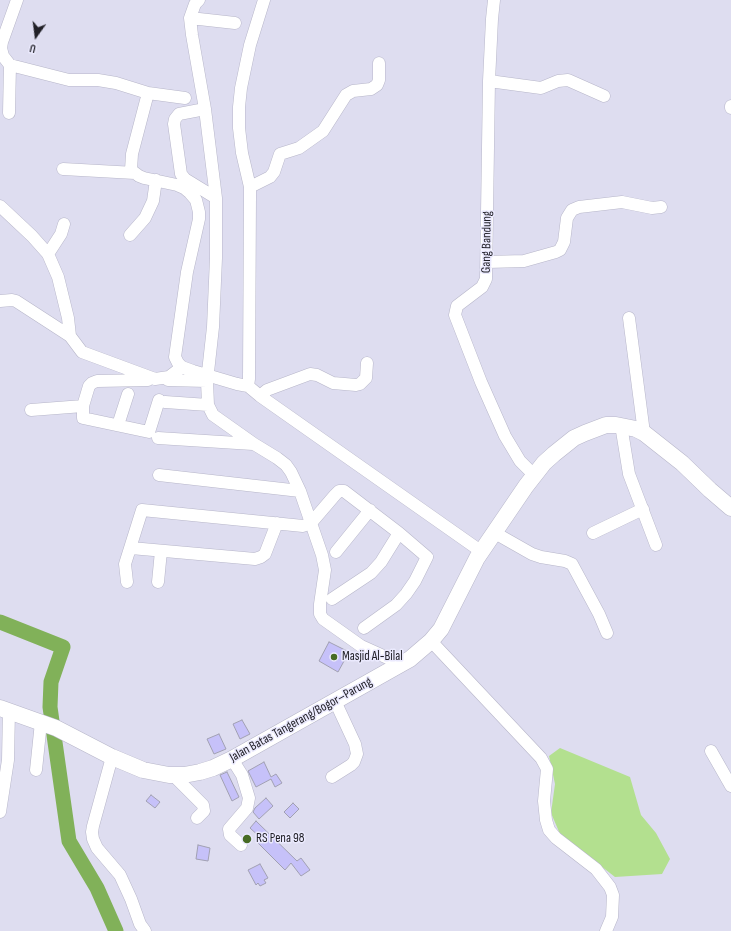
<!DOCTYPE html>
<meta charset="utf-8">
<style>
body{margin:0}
#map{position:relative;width:731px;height:931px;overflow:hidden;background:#deddf0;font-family:"Sofia Sans Condensed",sans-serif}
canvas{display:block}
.north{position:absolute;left:16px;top:16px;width:40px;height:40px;-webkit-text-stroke:3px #ebeafe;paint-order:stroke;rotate:194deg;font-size:11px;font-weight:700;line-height:16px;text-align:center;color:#212027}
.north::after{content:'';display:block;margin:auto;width:14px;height:18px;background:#212027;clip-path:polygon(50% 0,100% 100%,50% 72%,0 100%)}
</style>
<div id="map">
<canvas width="731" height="931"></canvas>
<div class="north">U</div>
</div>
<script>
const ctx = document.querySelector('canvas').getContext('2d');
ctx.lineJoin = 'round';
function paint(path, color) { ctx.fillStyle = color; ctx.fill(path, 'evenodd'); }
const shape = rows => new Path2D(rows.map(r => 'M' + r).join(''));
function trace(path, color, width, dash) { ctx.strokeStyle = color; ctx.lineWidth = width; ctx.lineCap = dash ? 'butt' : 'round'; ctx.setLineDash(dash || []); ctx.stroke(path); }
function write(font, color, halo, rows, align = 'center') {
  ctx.font = font + ' "Sofia Sans Condensed",sans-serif'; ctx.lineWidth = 3; ctx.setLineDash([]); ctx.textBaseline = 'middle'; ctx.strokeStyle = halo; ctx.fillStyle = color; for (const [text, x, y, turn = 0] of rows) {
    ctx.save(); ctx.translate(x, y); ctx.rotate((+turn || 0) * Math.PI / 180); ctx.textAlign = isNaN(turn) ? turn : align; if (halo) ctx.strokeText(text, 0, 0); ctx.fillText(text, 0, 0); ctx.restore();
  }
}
const green = shape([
 [560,748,630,777,641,815,656,833,670,859,662,874,615,877,560,834,551,813,555,784,549,756]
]);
const river = shape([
 [0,622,63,647,51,682,50,707,69,841,97,888,116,931]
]);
const building = shape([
 [329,642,349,652,338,672,319,661,329,642],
 [242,720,250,734,240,739,233,724,242,720],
 [219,734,226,749,214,754,207,739,219,734],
 [264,762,271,777,276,774,282,783,275,787,271,779,256,787,248,771,264,762],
 [227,772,239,797,232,801,220,775,227,772],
 [151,795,160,802,155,808,146,801,151,795],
 [266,798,273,806,259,819,253,812,255,808,266,798],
 [293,803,299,809,290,818,284,812,293,803],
 [256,821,297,861,301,858,310,870,301,876,291,863,285,870,257,842,261,838,250,828,256,821],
 [198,845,210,848,208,861,196,859,198,845],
 [260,864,268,878,264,880,266,883,260,886,258,883,256,885,248,870,260,864]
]);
const minor = shape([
 [17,0,2,42,1,48,3,56,10,65,69,80,98,80,116,83,148,93,185,98],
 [199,0,195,4,190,18,192,35,205,109,216,198,216,258,213,327,207,381,208,405,213,415,254,444,277,458,286,465,291,472,300,491,322,555,325,570,320,604,320,614,323,619,361,646,401,664],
 [494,0,492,19,489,81,486,279,482,287,457,306,455,315,481,382,505,436,520,461,534,475],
 [190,18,235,23],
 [489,81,541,88,558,81,568,80,604,96],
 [148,93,132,154,131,170,139,176,144,178,177,185,184,188,190,193,196,200,199,212,199,219,187,272,175,357,178,363,182,367,193,371,237,384,248,386,260,396,482,552],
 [731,106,731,108],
 [205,109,179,114,175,119,174,124,181,174,185,179,216,198],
 [9,113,10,65],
 [63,169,135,173],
 [250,187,270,177,274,172,280,154,299,148,323,131,346,95,353,91,371,89,377,85,379,80,379,63],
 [0,206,32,236,48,254,58,277,68,318,70,336,82,352,155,379,169,377,182,367],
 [130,235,145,218,153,201,156,180],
 [48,254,61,234,64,224],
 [487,262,524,261,556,252,560,250,564,242,567,218,572,210,579,207,622,202,652,208,661,207],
 [0,301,12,300,16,301,70,336],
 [629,318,644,433],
 [148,380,97,381,92,383,89,386,83,406,83,418,149,432,159,400],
 [168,380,207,381],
 [248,386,249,379,250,196,250,187,242,153,239,128,239,107,241,88,250,45,264,0],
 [260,396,267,390,310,374,317,375,333,383,356,385,360,384,366,378,367,363],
 [165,402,208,405],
 [31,410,83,406],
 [118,425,128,394],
 [621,425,629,474,656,545],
 [158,438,253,444],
 [159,475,300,491],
 [495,533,532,554,541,557,565,561,572,564,599,614,607,633],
 [593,533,643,509],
 [131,548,255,559,261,557,265,554,277,523],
 [336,552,370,510],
 [127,582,125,564,142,510,303,526,311,523,335,495,339,491,344,491,399,533,427,557,415,581,406,594,396,605,364,628],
 [158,582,161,551],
 [332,599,371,573,381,562,399,533],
 [431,641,541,758,547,769,544,801,546,820,549,830,556,838,596,869,610,887,613,895,612,917,606,931],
 [711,751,731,786],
 [112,757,93,826,92,832,93,839,97,848,120,875,131,899,140,924,145,931],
 [232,759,242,775,249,798,247,808,229,829,230,835,241,845],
 [36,770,41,722],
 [173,775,203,805,204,811,197,818],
 [332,777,351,765,354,762,357,754,355,744,335,701],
 [0,812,8,760,9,710]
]);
const major = shape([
 [0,708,56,728,112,757,143,770,169,775,184,775,200,772,213,768,232,759,401,664,410,659,431,641,441,629,477,558,526,486,544,463,554,454,574,438,585,433,606,425,616,425,636,429,644,433,682,463,710,490,731,508]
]);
const markers = [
 [334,657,4,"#476b24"],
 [247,839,5,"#476b24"]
];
const streetNames = [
 ["Gang Bandung",487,242,-89],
 ["Jalan Batas Tangerang/Bogor–Parung",301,720,-29]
];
const poiNames = [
 ["Masjid Al-Bilal",342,657],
 ["RS Pena 98",256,839]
];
paint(green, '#b3e08f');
trace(river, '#81b159', 15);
paint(building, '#c6c1f9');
trace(building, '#a1a0b2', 1);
trace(minor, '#b7b6c9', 13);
trace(major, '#b7b6c9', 17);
trace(minor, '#fff', 12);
trace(major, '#fff', 16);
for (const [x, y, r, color] of markers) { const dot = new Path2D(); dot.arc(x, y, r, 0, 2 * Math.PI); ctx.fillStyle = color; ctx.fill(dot); trace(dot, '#ebeafe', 1.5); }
write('13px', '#212027', '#ebeafe', streetNames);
write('13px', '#212027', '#ebeafe', poiNames, 'left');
</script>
